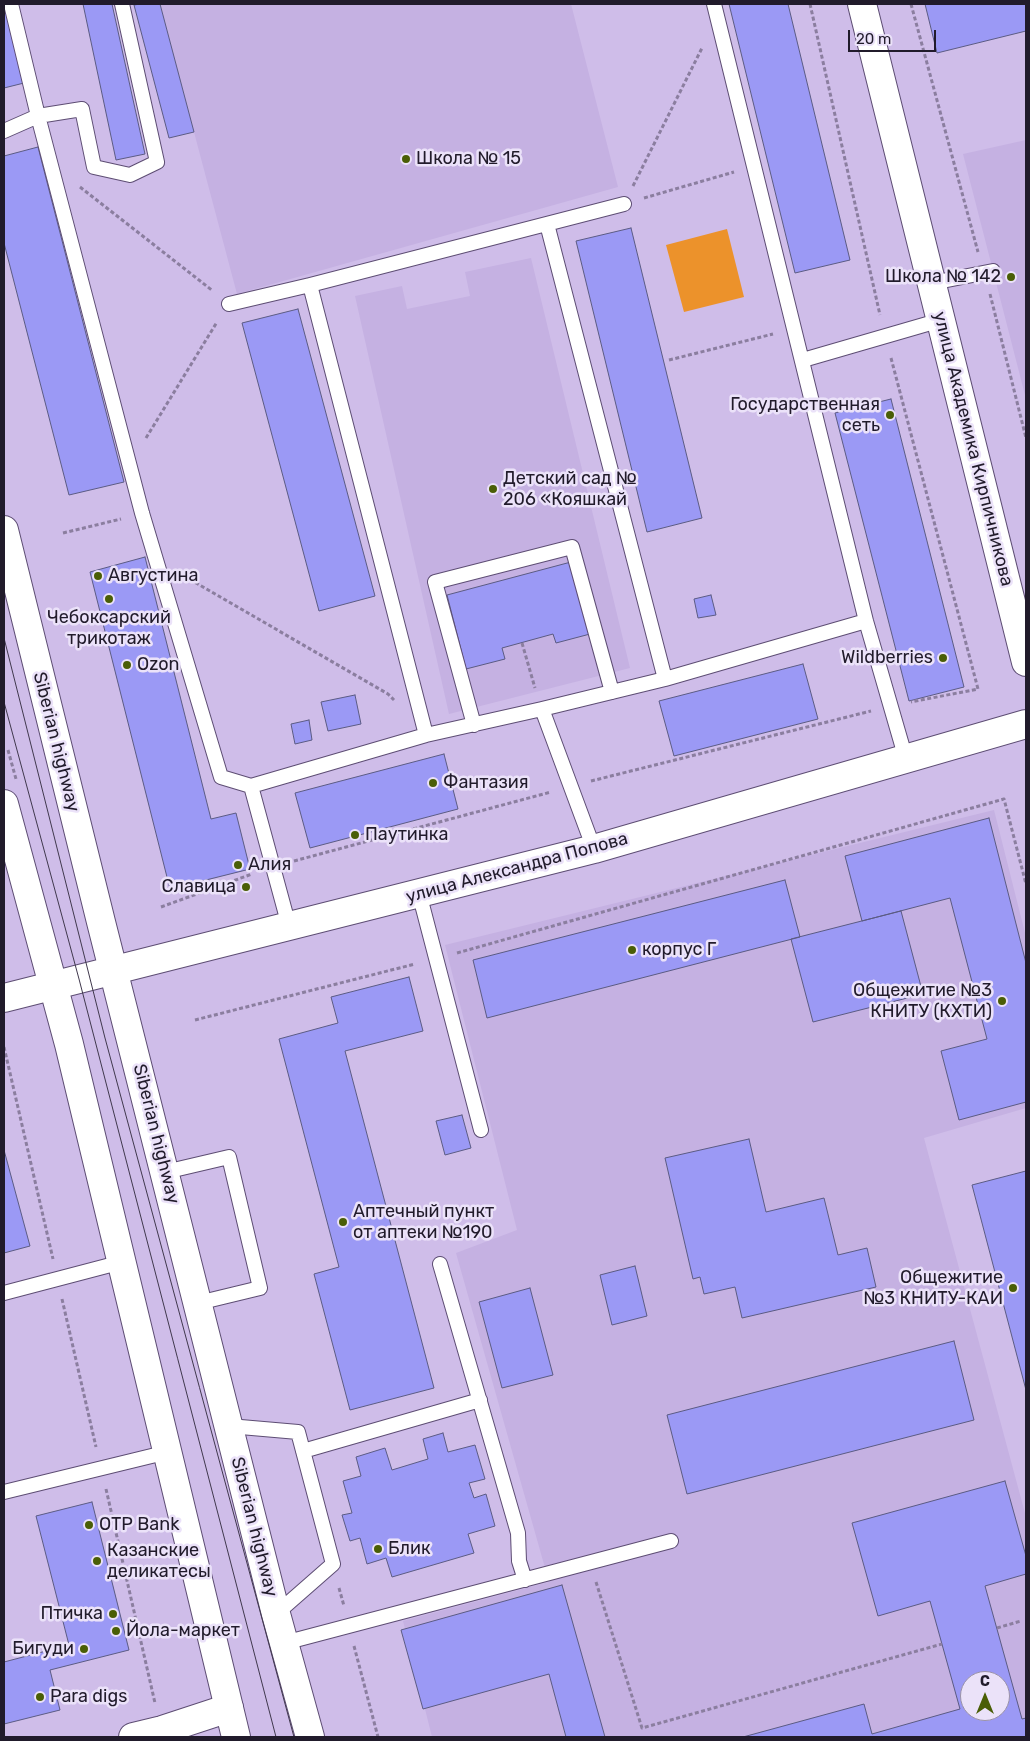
<!DOCTYPE html>
<meta charset="utf-8">
<style>
body{margin:0}
#map{position:relative;width:1030px;height:1741px;overflow:hidden;background:#cfbde9;font-family:Rubik,sans-serif}
canvas{display:block}
.frame{position:absolute;inset:0;border:5px solid #211b2b;pointer-events:none}
.north{position:absolute;left:960px;top:1671px;width:50px;height:50px;box-sizing:border-box;background:#ebe2f9;border:1px solid #9a92a7;border-radius:50%;rotate:0deg;font-size:14px;font-weight:700;line-height:20px;text-align:center;color:#211b2b}
.north::after{content:'';display:block;margin:auto;width:18px;height:22px;background:#4a5e06;clip-path:polygon(50% 0,100% 100%,50% 72%,0 100%)}
.scale{position:absolute;left:848px;top:30px;width:88px;height:22px;box-sizing:border-box;border:2px solid #211b2b;border-top:0;padding-left:6px;font-size:15px;line-height:18px;white-space:nowrap;color:#211b2b;-webkit-text-stroke:4px #ebe2f9;paint-order:stroke}
</style>
<div id="map">
<canvas width="1030" height="1741"></canvas>
<div class="frame"></div>
<div class="north">С</div>
<div class="scale">20 m</div>
</div>
<script>
const ctx = document.querySelector('canvas').getContext('2d');
ctx.lineJoin = 'round';
function paint(path, color) { ctx.fillStyle = color; ctx.fill(path, 'evenodd'); }
const shape = rows => new Path2D(rows.map(r => 'M' + r).join(''));
function trace(path, color, width, dash) { ctx.strokeStyle = color; ctx.lineWidth = width; ctx.lineCap = dash ? 'butt' : 'round'; ctx.setLineDash(dash || []); ctx.stroke(path); }
function write(font, color, halo, rows, align = 'center') {
  ctx.font = font + ' Rubik,sans-serif'; ctx.lineWidth = 5; ctx.setLineDash([]); ctx.textBaseline = 'middle'; ctx.strokeStyle = halo; ctx.fillStyle = color; for (const [text, x, y, turn = 0] of rows) {
    ctx.save(); ctx.translate(x, y); ctx.rotate((+turn || 0) * Math.PI / 180); ctx.textAlign = isNaN(turn) ? turn : align; if (halo) ctx.strokeText(text, 0, 0); ctx.fillText(text, 0, 0); ctx.restore();
  }
}
const built = shape([
 [160,4,571,4,618,187,237,294],
 [1026,140,1026,399,963,154],
 [531,258,630,668,449,714,355,296,402,286,407,309,470,296,465,272],
 [994,810,1026,937,1026,1108,924,1138,1026,1517,1026,1737,432,1737,403,1621,549,1582,456,1253,517,1230,445,945],
 [970,1681,1000,1681,1000,1711,970,1711]
]);
const green = shape([
 [727,229,744,297,684,312,666,245]
]);
const building = shape([
 [4,4,24,83,4,88,4,4],
 [83,4,112,4,145,154,116,160,83,4],
 [140,4,160,4,194,132,169,138,134,5,140,4],
 [729,4,788,4,850,260,795,273,729,4],
 [925,4,1026,4,1026,31,937,53,925,4],
 [38,147,124,482,69,495,4,243,4,156,38,147],
 [631,228,702,518,647,532,576,241,631,228],
 [298,309,375,596,319,611,242,323,298,309],
 [891,399,964,687,909,701,835,413,891,399],
 [145,557,211,819,236,813,250,869,170,889,90,572,145,557],
 [571,562,590,634,556,643,553,634,502,648,505,659,466,669,447,595,571,562],
 [711,595,716,615,698,618,694,599,711,595],
 [803,664,818,719,674,756,659,701,803,664],
 [355,695,361,724,328,731,321,702,355,695],
 [309,720,312,740,295,744,291,724,309,720],
 [444,754,458,809,310,848,295,793,444,754],
 [989,818,1026,963,1026,1102,959,1120,941,1051,987,1039,950,898,862,921,845,856,989,818],
 [785,880,800,937,487,1018,473,960,785,880],
 [901,911,923,994,813,1022,791,939,901,911],
 [409,977,423,1031,345,1051,434,1388,350,1410,314,1274,339,1267,279,1039,338,1023,331,997,409,977],
 [462,1115,471,1148,445,1155,436,1121,462,1115],
 [749,1139,766,1212,824,1198,838,1255,867,1248,876,1287,742,1318,735,1287,704,1294,700,1277,693,1279,665,1158,749,1139],
 [4,1150,30,1246,4,1253,4,1150],
 [1026,1171,1026,1390,972,1185,1026,1171],
 [635,1266,647,1316,612,1325,600,1275,635,1266],
 [530,1288,553,1375,502,1388,479,1302,530,1288],
 [954,1341,974,1420,687,1494,667,1415,954,1341],
 [443,1433,448,1452,475,1445,485,1479,469,1483,474,1498,486,1494,495,1526,468,1534,474,1553,392,1577,386,1558,367,1564,360,1538,350,1541,342,1515,352,1513,343,1481,361,1476,356,1457,385,1448,392,1470,428,1459,423,1439,443,1433],
 [1005,1481,1026,1556,1026,1574,985,1586,1022,1719,1026,1718,1026,1737,743,1737,864,1704,872,1734,960,1709,930,1601,878,1616,852,1523,1005,1481],
 [970,1681,1000,1681,1000,1711,970,1711,970,1681],
 [92,1502,129,1650,50,1670,60,1710,4,1724,4,1662,69,1645,36,1516,92,1502],
 [562,1585,605,1737,566,1737,549,1674,423,1709,401,1630,562,1585]
]);
const path = shape([
 [810,4,880,315],
 [911,4,978,252],
 [633,186,702,48],
 [80,187,213,291],
 [644,198,734,172],
 [990,294,1026,438],
 [891,358,978,689,911,702],
 [669,360,773,334],
 [146,438,217,322],
 [63,533,121,519],
 [184,576,388,694,394,700],
 [522,643,535,688],
 [8,750,16,779],
 [591,781,871,711],
 [294,861,551,792],
 [161,907,252,874],
 [457,953,1004,799,1026,884],
 [195,1020,415,964],
 [4,1047,53,1259],
 [62,1299,96,1447],
 [106,1489,155,1703],
 [596,1582,642,1728,942,1644],
 [339,1588,344,1606],
 [997,1628,1021,1621],
 [354,1646,378,1737]
]);
const lane = shape([
 [11,4,38,116,142,513,221,777,251,786,289,926],
 [714,4,866,621,906,759],
 [4,131,38,116,82,109,94,167,130,175,157,162,122,4],
 [547,224,665,679],
 [932,283,993,271],
 [310,285,426,735],
 [229,304,310,285,624,204],
 [803,360,941,320],
 [474,725,435,582,572,547,612,692],
 [251,786,426,735,542,709],
 [594,849,542,709,665,679,866,621],
 [419,893,481,1130],
 [165,1172,229,1157,260,1288,198,1303],
 [440,1264,518,1533,519,1561,525,1580],
 [4,1293,122,1262],
 [229,1426,298,1432,333,1564,276,1614],
 [303,1451,480,1400],
 [4,1492,168,1452],
 [284,1643,671,1541]
]);
const street = shape([
 [4,998,594,849,1026,724],
 [133,1737,162,1730,229,1708]
]);
const secondary = shape([
 [862,4,1026,662],
 [4,530,101,922,276,1614,310,1737],
 [4,804,69,1044,236,1737]
]);
const tram = shape([
 [4,638,105,1038,294,1737],
 [4,702,79,979,276,1737]
]);
const markers = [
 [406,159,5,"#4a5e06"],
 [1011,277,5,"#4a5e06"],
 [890,415,5,"#4a5e06"],
 [493,489,5,"#4a5e06"],
 [98,576,5,"#4a5e06"],
 [109,599,5,"#4a5e06"],
 [943,658,5,"#4a5e06"],
 [127,665,5,"#4a5e06"],
 [433,783,5,"#4a5e06"],
 [355,835,5,"#4a5e06"],
 [238,865,5,"#4a5e06"],
 [246,887,5,"#4a5e06"],
 [632,950,5,"#4a5e06"],
 [1002,1001,5,"#4a5e06"],
 [343,1222,5,"#4a5e06"],
 [1013,1288,5,"#4a5e06"],
 [89,1525,5,"#4a5e06"],
 [378,1549,5,"#4a5e06"],
 [97,1561,5,"#4a5e06"],
 [113,1614,5,"#4a5e06"],
 [116,1631,5,"#4a5e06"],
 [84,1649,5,"#4a5e06"],
 [40,1697,5,"#4a5e06"]
];
const poiNames = [
 ["Школа № 15",416,159],
 ["Школа № 142",1001,277,"right"],
 ["Государственная",880,405,"right"],
 ["сеть",880,426,"right"],
 ["Детский сад №",503,479],
 ["206 «Кояшкай",503,500],
 ["Августина",108,576],
 ["Чебоксарский",109,618,"center"],
 ["трикотаж",109,639,"center"],
 ["Wildberries",933,658,"right"],
 ["Ozon",137,665],
 ["Фантазия",443,783],
 ["Паутинка",365,835],
 ["Алия",248,865],
 ["Славица",236,887,"right"],
 ["корпус Г",642,950],
 ["Общежитие №3",992,991,"right"],
 ["КНИТУ (КХТИ)",992,1012,"right"],
 ["Аптечный пункт",353,1212],
 ["от аптеки №190",353,1233],
 ["Общежитие",1003,1278,"right"],
 ["№3 КНИТУ-КАИ",1003,1299,"right"],
 ["OTP Bank",99,1525],
 ["Блик",388,1549],
 ["Казанские",107,1551],
 ["деликатесы",107,1572],
 ["Птичка",103,1614,"right"],
 ["Йола-маркет",126,1631],
 ["Бигуди",74,1649,"right"],
 ["Para digs",50,1697]
];
const streetNames = [
 ["улица Академика Кирпичникова",973,449,76],
 ["Siberian highway",56,742,76],
 ["улица Александра Попова",517,868,-15],
 ["Siberian highway",156,1134,76],
 ["Siberian highway",254,1527,76]
];
paint(built, '#c5b1e2');
paint(green, '#ec922b');
paint(building, '#9b99f5');
trace(building, '#5b5b83', 1);
trace(lane, '#5d4d73', 16);
trace(street, '#5d4d73', 30);
trace(secondary, '#5d4d73', 30);
trace(path, '#8b7e9f', 3, [4, 2.5]);
trace(lane, '#fff', 14);
trace(street, '#fff', 28);
trace(secondary, '#fff', 28);
trace(tram, '#40384d', 1);
for (const [x, y, r, color] of markers) { const dot = new Path2D(); dot.arc(x, y, r, 0, 2 * Math.PI); ctx.fillStyle = color; ctx.fill(dot); trace(dot, '#ebe2f9', 2); }
write('18px', '#211b2b', '#ebe2f9', poiNames, 'left');
write('18px', '#211b2b', '#ebe2f9', streetNames);
</script>
